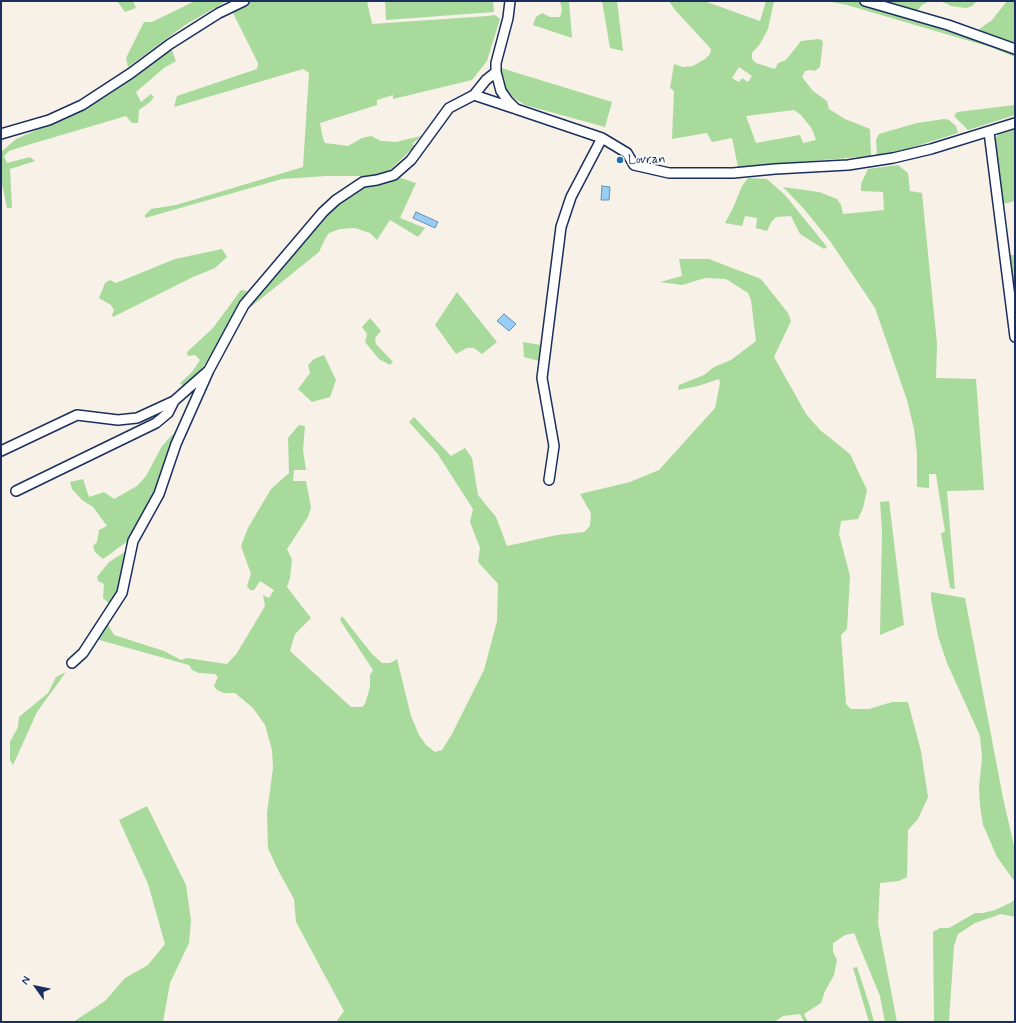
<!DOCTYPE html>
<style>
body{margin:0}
#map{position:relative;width:1016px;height:1023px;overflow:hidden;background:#f7f1e8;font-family:Mynerve,sans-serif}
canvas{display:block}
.frame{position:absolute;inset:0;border:2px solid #1b2f5e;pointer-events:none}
.north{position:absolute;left:16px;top:967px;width:40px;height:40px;-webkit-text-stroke:3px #fff;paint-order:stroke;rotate:303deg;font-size:11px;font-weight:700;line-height:16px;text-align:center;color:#1b2f5e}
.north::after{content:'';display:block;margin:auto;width:14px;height:18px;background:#1b2f5e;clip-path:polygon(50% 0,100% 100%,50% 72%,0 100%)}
</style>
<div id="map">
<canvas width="1016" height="1023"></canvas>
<div class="frame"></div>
<div class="north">N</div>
</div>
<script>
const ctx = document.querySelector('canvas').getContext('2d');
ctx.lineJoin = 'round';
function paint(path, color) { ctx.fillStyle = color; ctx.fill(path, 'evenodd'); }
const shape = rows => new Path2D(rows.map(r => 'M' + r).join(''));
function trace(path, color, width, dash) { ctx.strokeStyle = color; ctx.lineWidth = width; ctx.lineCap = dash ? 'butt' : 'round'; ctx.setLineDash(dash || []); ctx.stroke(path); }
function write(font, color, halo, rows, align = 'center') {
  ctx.font = font + ' Mynerve,sans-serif'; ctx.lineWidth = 3.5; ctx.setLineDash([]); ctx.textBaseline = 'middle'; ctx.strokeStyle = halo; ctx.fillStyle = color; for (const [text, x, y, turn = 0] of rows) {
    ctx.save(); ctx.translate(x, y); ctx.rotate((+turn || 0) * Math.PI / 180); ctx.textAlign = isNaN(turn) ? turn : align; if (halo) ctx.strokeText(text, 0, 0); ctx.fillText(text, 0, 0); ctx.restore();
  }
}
const green = shape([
 [117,1,133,1,136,8,125,12],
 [195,1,227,1,185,25,128,67,126,58,144,22,152,22],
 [250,1,367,1,372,24,488,16,495,15,500,19,487,61,472,80,393,99,393,95,377,100,377,105,320,123,323,139,325,143,348,146,362,138,371,136,381,141,396,142,421,136,412,144,415,146,390,170,375,176,326,176,282,179,145,218,145,215,151,209,176,205,303,167,309,73,303,69,174,107,177,96,257,69,258,63,232,11],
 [385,1,493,1,494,12,386,20],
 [560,1,569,1,572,38,533,25,536,17,542,13,550,17,560,17,562,10],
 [602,1,617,1,623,51,610,48],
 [669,1,704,1,760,21,766,1,774,1,768,29,760,44,752,53,752,59,756,63,775,69,778,63,786,60,801,41,819,39,823,41,820,67,815,71,810,70,805,71,802,77,813,91,827,101,829,109,845,119,870,129,871,156,738,167,732,138,712,142,707,133,672,139,674,91,670,88,674,64,683,67,693,66,705,59,710,54,711,49,675,10],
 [739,67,752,76,748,82,742,78,739,82,732,78],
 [794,110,801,115,812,129,816,140,803,143,800,135,756,143,746,116],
 [827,1,857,1,898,13,1015,52,1015,57,990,47,847,5],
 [884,1,930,1,922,5,917,11],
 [941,1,977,1,972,6,966,8,951,6],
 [1007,1,1015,1,1015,45,978,30,992,20],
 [171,48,176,61,164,68,136,92,141,102,151,94,154,97,150,102,139,110,138,123,132,123,126,116,21,147,9,151,4,156,7,163,30,157,35,161,10,169,12,208,7,208,1,179,1,152,16,139,87,108],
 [501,68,612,102,605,127,525,105,514,98,505,87],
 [1015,105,1015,115,968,130,954,116,957,112],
 [944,119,949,120,956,126,958,133,907,149,877,155,876,140,879,134,917,123],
 [1015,128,1015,201,1003,204,995,144,996,137,1000,133],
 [898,165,908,173,910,191,922,193,937,344,936,378,976,379,984,490,947,491,955,589,950,588,941,533,945,532,936,474,929,474,929,488,917,487,917,454,914,429,907,400,875,308,830,241,804,209,783,187,819,192,837,199,841,205,843,214,884,210,883,192,861,191,861,184,868,169],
 [395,176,416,183,400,218,425,228,418,237,390,220,377,240,370,233,355,228,340,229,329,233,325,239,319,252,252,306,248,306,326,214,360,186,379,185],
 [748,178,767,179,785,195,827,247,824,249,800,234,791,216,776,217,771,222,767,231,756,228,757,218,745,216,742,226,725,223,733,208,742,186],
 [222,249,227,257,215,268,193,277,113,317,112,315,114,310,111,305,99,298,105,283,110,280,116,283,175,259],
 [1007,255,1015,255,1015,297,1013,297],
 [679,259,709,259,761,279,788,313,791,321,774,357,806,414,820,430,850,454,867,490,863,508,858,519,841,521,839,534,850,576,847,629,841,635,846,704,851,709,869,709,892,702,908,702,921,751,928,797,918,819,908,830,907,877,899,881,880,883,878,923,897,1022,885,1022,880,996,854,933,845,935,833,943,833,952,837,960,834,975,825,991,821,1003,804,1014,808,1022,804,1022,800,1014,783,1016,774,1022,336,1022,344,1011,296,922,294,899,278,870,268,848,267,813,273,768,272,750,265,725,253,708,235,693,224,693,217,690,214,686,218,677,215,674,199,673,192,670,189,665,96,639,107,623,114,635,164,651,181,660,187,658,227,664,237,653,265,606,263,595,269,598,274,590,260,581,254,590,250,590,247,586,251,574,241,546,248,528,271,489,289,473,288,438,299,425,305,426,303,450,306,470,294,470,293,481,306,481,311,507,308,517,287,549,292,560,290,578,287,587,311,618,295,634,290,651,351,707,362,707,365,704,370,687,370,675,373,670,340,620,342,616,372,654,382,663,390,663,397,659,411,716,419,735,426,745,435,752,442,750,452,734,484,670,497,621,498,584,478,562,480,548,470,522,473,509,437,453,409,422,414,417,451,456,465,448,472,458,478,495,496,517,507,546,557,535,584,532,590,526,591,513,580,494,630,482,659,470,715,408,720,383,719,379,698,386,678,390,679,385,704,375,714,367,731,360,756,341,751,300,748,293,726,279,705,278,682,285,660,282,682,276],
 [241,290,247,291,210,357,200,371,183,386,180,383,192,372,200,360,195,355,188,356,187,352,213,328],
 [457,292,497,342,482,354,474,348,467,348,456,354,435,325],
 [370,318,381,331,375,338,376,344,393,362,390,365,379,359,365,342,367,334,362,327],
 [523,342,541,345,539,361,524,357],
 [324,355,336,380,330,397,312,402,298,389,310,373,308,365,314,359],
 [173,434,174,436,157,487,128,541,103,559,95,552,93,546,97,542,99,530,107,526,93,507,82,500,72,489,70,482,83,479,89,497,104,492,114,499,137,486,146,476,162,446],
 [889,501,904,625,880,635,882,531,880,502],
 [128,550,122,583,110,604,103,598,104,584,98,581,97,577,109,562],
 [931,592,965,598,1003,798,1015,850,1015,882,997,857,983,825,980,806,979,787,982,758,980,736,947,663,938,636,931,599],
 [66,672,37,712,13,765,10,760,10,742,18,727,19,717,48,693,56,677],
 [147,806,186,885,191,920,189,943,170,983,163,1022,73,1022,105,1001,125,978,148,965,165,944,148,884,119,820],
 [1015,898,1015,917,1001,914,975,923,958,934,954,946,949,1022,934,1022,933,932,940,928,949,928,975,913,983,913,995,910,1012,902],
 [857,967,870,1007,874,1022,869,1022,853,968]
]);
const water = shape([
 [602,186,610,187,609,200,601,200,602,186],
 [416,212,438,222,435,228,413,218,416,212],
 [504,314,516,324,509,331,497,321,504,314]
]);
const minor = shape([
 [510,1,508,18,496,63,496,72,501,91,508,101,516,109,602,138,627,153,634,165,669,173,733,173,775,169,848,165,893,158,931,149,1015,123],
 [865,1,948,25,1015,49],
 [474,95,513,108],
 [989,132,1015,337],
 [1,134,49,120,82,105,131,73,170,44,219,13,244,1],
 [1,451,77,415,118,420,137,418,174,401,208,371],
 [549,480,554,446,542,378,561,227,571,197,602,138],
 [16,491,156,423,168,413,174,401],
 [72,663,83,653,122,593,133,541,159,494,176,444,209,370,244,305,323,212,336,200,363,182,377,180,394,175,411,160,449,108,474,95,486,80,496,72]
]);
const markers = [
 [620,160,4,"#1f6fb2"]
];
const poiNames = [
 ["Lovran",628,160]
];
paint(green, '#a8da9b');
paint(water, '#98cdf6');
trace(water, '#668eb9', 1);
trace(minor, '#1b2f5e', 12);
trace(minor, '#fff', 9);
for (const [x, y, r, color] of markers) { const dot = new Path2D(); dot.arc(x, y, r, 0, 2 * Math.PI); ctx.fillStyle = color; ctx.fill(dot); trace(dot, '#fff', 1.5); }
write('13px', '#1b2f5e', '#fff', poiNames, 'left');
</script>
